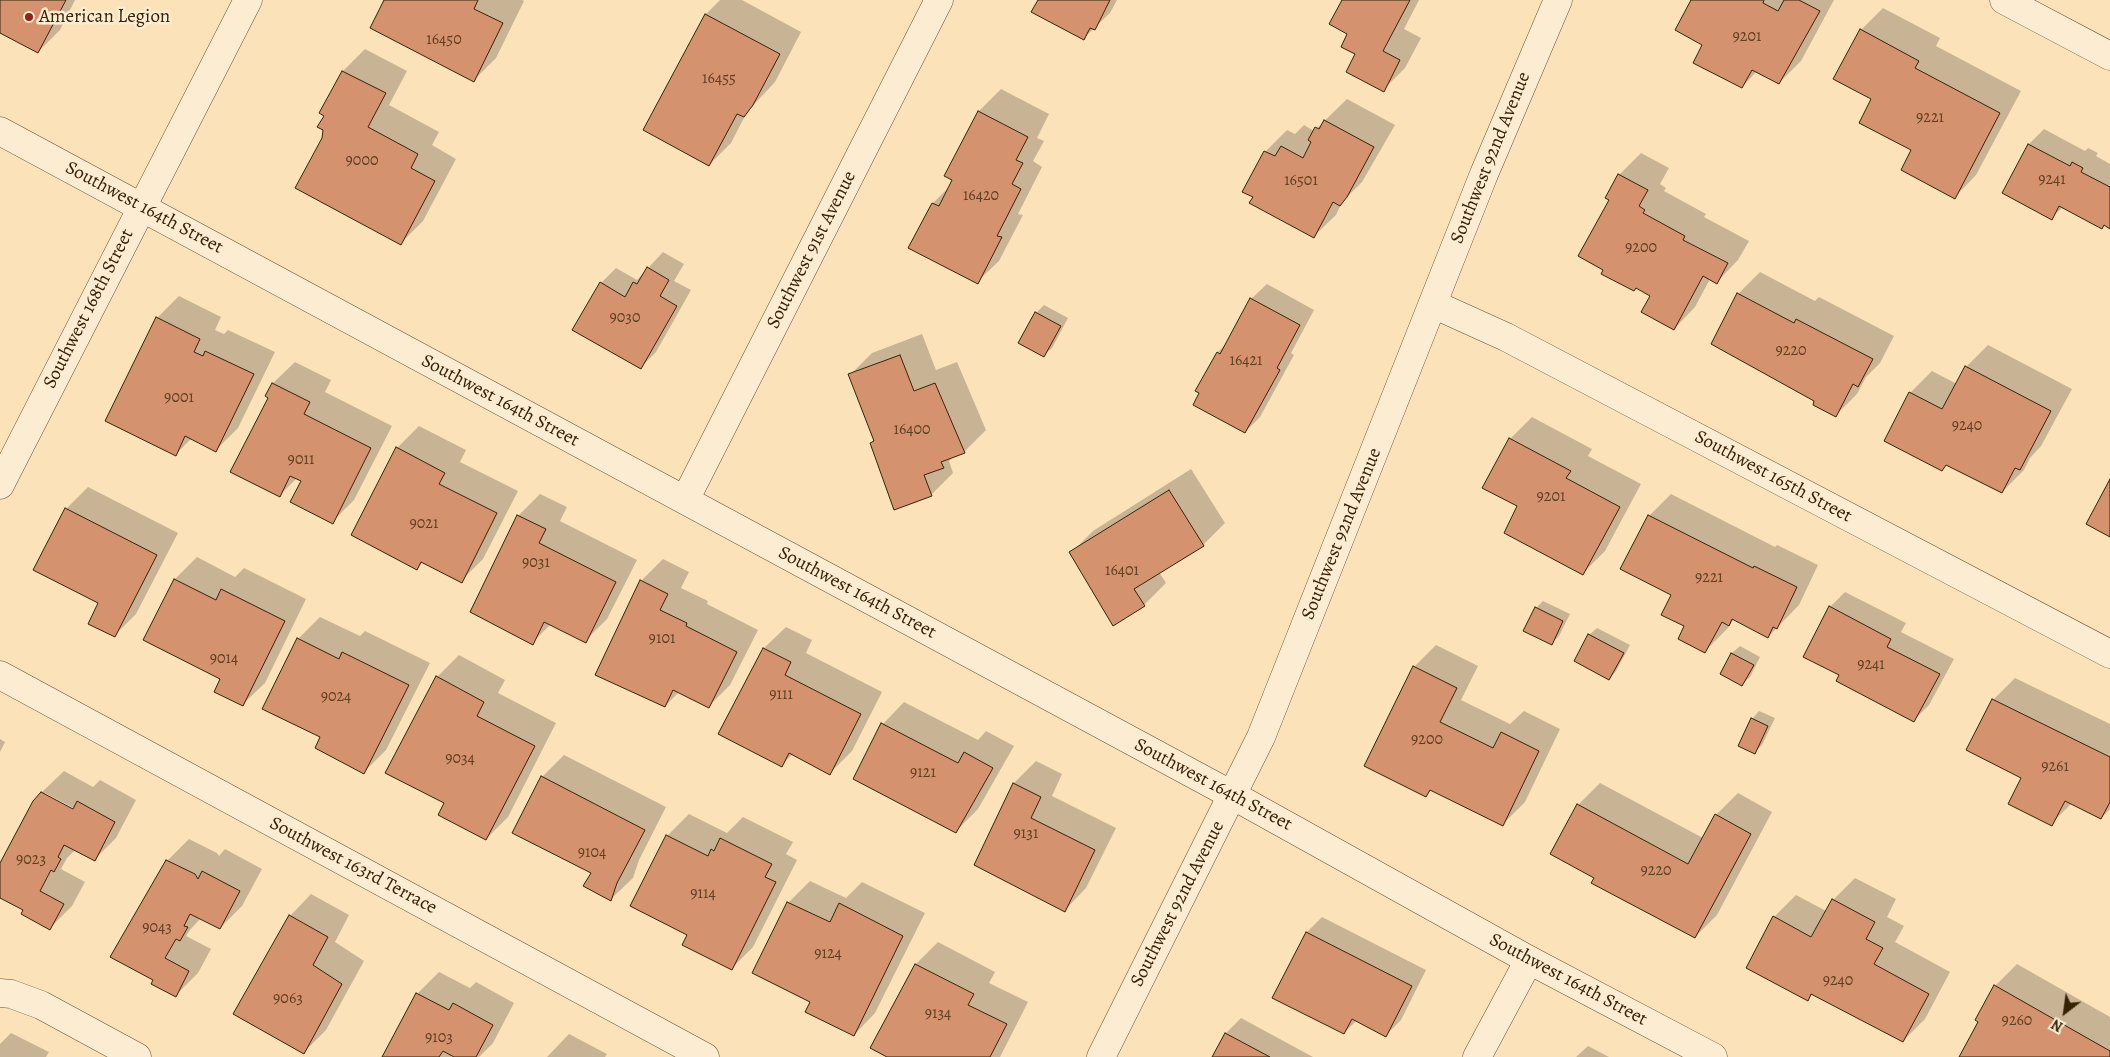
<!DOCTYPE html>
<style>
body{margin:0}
#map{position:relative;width:2110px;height:1057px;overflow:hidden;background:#fbe2b9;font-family:Alegreya,serif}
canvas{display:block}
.north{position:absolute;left:2040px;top:987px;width:50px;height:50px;-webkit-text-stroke:4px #fcecd2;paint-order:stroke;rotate:210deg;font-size:14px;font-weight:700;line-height:20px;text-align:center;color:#362306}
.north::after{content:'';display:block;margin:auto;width:18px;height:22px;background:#362306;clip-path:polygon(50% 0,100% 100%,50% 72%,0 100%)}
</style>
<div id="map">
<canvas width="2110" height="1057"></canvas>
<div class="north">N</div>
</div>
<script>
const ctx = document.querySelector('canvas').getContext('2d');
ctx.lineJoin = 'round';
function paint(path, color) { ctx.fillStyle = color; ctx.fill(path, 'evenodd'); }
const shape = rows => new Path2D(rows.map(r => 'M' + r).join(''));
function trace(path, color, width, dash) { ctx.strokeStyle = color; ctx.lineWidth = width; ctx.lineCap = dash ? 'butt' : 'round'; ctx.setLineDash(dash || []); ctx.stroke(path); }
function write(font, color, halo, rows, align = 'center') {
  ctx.font = font + ' Alegreya,serif'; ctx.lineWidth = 5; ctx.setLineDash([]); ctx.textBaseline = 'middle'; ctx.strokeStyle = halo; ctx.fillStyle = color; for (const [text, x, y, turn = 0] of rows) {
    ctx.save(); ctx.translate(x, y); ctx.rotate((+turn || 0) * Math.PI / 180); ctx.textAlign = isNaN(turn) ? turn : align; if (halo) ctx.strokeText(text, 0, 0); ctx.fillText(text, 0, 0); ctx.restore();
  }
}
const shadow = shape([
 [0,0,75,0,60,30,38,52,0,32],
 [386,0,522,0,524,1,496,58,474,80],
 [720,0,742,0,801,32,775,82,747,112,731,143,709,165,645,130,706,14],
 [1039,0,1117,0,1110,13,1084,38],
 [1343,0,1419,0,1404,29,1421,38,1405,68,1383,90,1357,53,1349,34],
 [1692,0,1834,0,1801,61,1779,83,1757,71,1742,87,1704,44],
 [1883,8,1940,38,1936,46,2021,91,1976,175,1955,197,1873,98,1861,30],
 [365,49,407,71,389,105,439,132,432,145,456,159,423,221,401,243,323,138,325,115,321,113,343,71],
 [1001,89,1049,114,1037,138,1044,141,1033,161,1042,167,1018,214,1023,215,999,261,977,282,910,247,933,203,950,186,953,180,946,175,979,111],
 [1347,99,1395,125,1362,182,1342,202,1336,215,1314,236,1254,197,1265,152,1287,130,1295,134,1304,125,1314,131],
 [2044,129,2085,151,2088,148,2098,153,2096,156,2110,164,2110,227,2105,224,2101,228,2063,207,2051,218,2003,193,2029,144],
 [1641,153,1669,168,1660,184,1666,188,1664,191,1706,214,1704,217,1749,241,1738,260,1717,282,1710,279,1695,307,1674,329,1652,295,1610,199,1619,175],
 [663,252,684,264,674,281,691,290,656,352,641,367,601,283,616,268,637,280],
 [1760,272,1815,301,1819,297,1894,336,1880,363,1866,377,1857,394,1835,416,1816,401,1738,294],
 [1267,284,1314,310,1291,353,1294,355,1260,417,1245,432,1197,391,1218,352,1228,342,1251,299],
 [179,296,221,317,215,330,224,334,228,330,275,352,238,428,216,450,192,438,176,454,157,318],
 [1044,305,1068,318,1052,348,1044,355,1020,343,1036,313],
 [922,334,936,370,957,362,986,430,964,452,954,456,949,461,953,473,931,495,871,443,875,439,850,375,872,353],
 [1988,345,2072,389,2041,446,2030,458,2024,470,2002,492,1947,464,1942,470,1886,440,1910,393,1932,371,1957,384,1966,367],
 [295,362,331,380,325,392,392,426,354,500,332,522,302,481,297,478,280,495,269,397,267,396,273,383],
 [1532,417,1592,449,1588,456,1641,484,1605,551,1583,573,1519,506,1510,439],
 [419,426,466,450,460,462,518,491,483,559,461,581,423,562,417,568,397,448],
 [1191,469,1225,523,1203,545,1159,572,1166,583,1144,605,1071,553,1093,531],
 [88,487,178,533,136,614,114,636,66,509],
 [540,494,567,507,560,521,637,560,607,619,585,641,551,624,532,643,518,516],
 [1671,494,1775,547,1777,545,1818,565,1799,605,1768,637,1734,619,1727,629,1705,651,1686,626,1673,594,1649,516],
 [197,557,235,577,244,568,306,599,265,683,243,704,222,678,145,639,175,579],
 [663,559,689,572,681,588,708,601,707,604,758,630,730,685,708,707,679,692,665,706,597,674,641,581],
 [1845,592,1906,623,1901,632,1954,659,1929,705,1914,720,1841,675,1830,607],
 [1543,601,1570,614,1559,636,1552,643,1536,608],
 [320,617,360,636,365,631,430,663,386,750,364,772,322,737,298,639],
 [786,627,812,640,806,653,882,692,852,751,830,773,793,754,781,765,720,734,764,648],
 [1597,628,1630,645,1616,671,1609,679,1589,635],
 [1436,645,1478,666,1461,700,1510,724,1524,711,1560,729,1525,802,1503,824,1432,789,1426,795,1414,667],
 [1740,646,1760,657,1750,677,1742,684,1722,674,1732,653],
 [459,655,505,680,498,693,556,723,508,817,486,839,446,802,437,677],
 [2015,678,2110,724,2110,809,2101,818,2072,803,2051,824,2023,777,1993,700],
 [904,702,978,740,986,731,1014,746,978,809,956,831,854,779,883,724],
 [1759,711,1775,718,1762,745,1755,752,1752,719],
 [0,739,5,742,0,752],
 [564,755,666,807,639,860,633,878,611,899,592,872,542,777],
 [1036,761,1062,774,1052,796,1116,828,1086,888,1065,910,975,865,1014,783],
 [64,771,93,787,100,780,136,800,116,838,94,860,75,850,67,858,61,869,85,882,72,906,50,928,25,909,0,896,0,865,41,793],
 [45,793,79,811,78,813,45,796],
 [1600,783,1703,838,1716,815,1738,793,1772,812,1717,915,1695,937,1596,877,1578,805],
 [689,814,727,833,743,817,793,842,786,854,797,860,753,947,731,969,689,935,667,836],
 [189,839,217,853,219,856,225,849,262,869,242,906,220,928,201,918,190,930,186,936,211,949,198,973,176,995,153,983,167,861],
 [1855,878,1896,899,1887,917,1904,926,1895,942,1950,972,1925,1019,1903,1041,1813,994,1808,999,1774,917,1796,895,1826,911,1833,900],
 [810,881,846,898,862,882,925,913,875,1013,854,1035,812,1001,754,972,788,903],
 [311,894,349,915,335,942,364,961,326,1030,304,1052,290,916],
 [1322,917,1426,970,1401,1020,1386,1035,1357,1020,1344,1033,1274,997,1307,932],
 [938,942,995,972,989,983,1028,1002,1000,1057,890,1057,916,964],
 [2017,964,2110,1017,2110,1057,1960,1057,1995,986],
 [439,972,470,988,476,982,514,1003,493,1043,479,1057,453,1055,451,1057,384,1057,417,994],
 [1241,1018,1313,1057,1213,1057,1226,1033],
 [11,1033,49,1052,46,1057,0,1057,0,1044],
 [569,1034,607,1054,605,1057,547,1057],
 [1588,1046,1609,1057,1576,1057]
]);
const building = shape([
 [0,0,66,0,38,53,0,33,0,0],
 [384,0,478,0,474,9,503,23,474,82,370,28,384,0],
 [1038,0,1110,0,1095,30,1090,28,1084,40,1031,12,1038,0],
 [1342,0,1410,0,1383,51,1400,60,1384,92,1346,72,1355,54,1341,47,1347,34,1329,24,1342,0],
 [1691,0,1764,0,1763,3,1778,11,1784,0,1799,0,1820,11,1779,84,1752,70,1742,88,1693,63,1702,45,1675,30,1691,0],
 [705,14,780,54,753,105,744,117,737,114,709,166,643,130,705,14],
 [1860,29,1919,61,1915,68,2000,113,1955,199,1901,170,1911,150,1859,123,1871,99,1833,79,1860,29],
 [342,71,386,93,368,127,418,154,411,168,435,181,401,245,295,188,322,138,323,130,317,127,324,116,319,113,342,71],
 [978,111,1028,137,1016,160,1023,163,1012,184,1021,189,997,236,1002,237,978,284,908,248,932,203,939,206,952,180,944,176,978,111],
 [1324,120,1374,147,1347,197,1340,206,1333,202,1314,238,1249,203,1253,197,1242,192,1264,151,1275,156,1281,146,1303,158,1311,142,1308,140,1315,127,1319,129,1324,120],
 [2028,144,2070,166,2072,162,2083,168,2081,172,2110,187,2110,229,2104,225,2102,229,2059,206,2052,220,2002,193,2028,144],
 [1618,174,1648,190,1639,206,1645,210,1643,213,1685,236,1683,240,1728,263,1717,284,1703,276,1674,330,1641,312,1650,296,1636,288,1634,291,1601,274,1603,270,1578,256,1609,200,1605,198,1618,174],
 [647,267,669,280,660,296,677,306,641,369,572,330,600,282,625,297,633,282,637,284,647,267],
 [1737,293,1794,323,1796,319,1873,359,1858,387,1853,384,1836,417,1813,405,1814,401,1711,344,1737,293],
 [1250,298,1300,325,1277,368,1280,370,1245,433,1193,405,1199,393,1195,391,1217,352,1220,354,1250,298],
 [1035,312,1061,326,1044,357,1018,343,1035,312],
 [156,317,200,339,194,352,203,356,205,351,254,374,216,452,185,436,176,456,105,421,156,317],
 [900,355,914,391,935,383,965,453,941,462,944,468,924,475,932,496,894,510,870,443,874,441,848,374,900,355],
 [1965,366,2051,411,2020,470,2015,468,2002,493,1946,465,1942,471,1884,441,1909,392,1942,409,1965,366],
 [272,383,310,402,304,414,371,448,333,524,290,502,301,481,290,476,280,497,230,472,268,398,265,396,272,383],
 [1509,438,1571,471,1566,478,1620,507,1583,575,1504,533,1517,506,1482,488,1509,438],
 [396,447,445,473,439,484,497,513,462,583,421,562,417,570,351,535,396,447],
 [2110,479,2110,537,2086,524,2110,479],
 [1169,490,1204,546,1134,589,1145,606,1113,626,1069,552,1169,490],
 [65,508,157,555,115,637,88,624,98,603,33,570,65,508],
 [517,515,546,529,539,543,616,582,586,643,544,622,533,645,470,612,517,515],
 [1648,515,1753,568,1754,566,1797,587,1777,629,1773,627,1768,638,1732,619,1729,626,1722,622,1705,653,1678,639,1684,626,1661,615,1671,595,1620,569,1648,515],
 [174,579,216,600,221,589,285,621,243,706,214,692,220,679,143,640,174,579],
 [640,580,668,594,660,610,687,623,686,626,737,652,709,708,673,690,665,707,595,675,640,580],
 [1829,606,1891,639,1887,647,1940,674,1914,722,1836,681,1839,675,1803,657,1829,606],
 [1535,607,1563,621,1552,645,1523,631,1535,607],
 [1588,634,1624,653,1609,680,1574,661,1588,634],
 [297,638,339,659,342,652,409,685,364,774,315,748,320,737,262,709,297,638],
 [763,648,791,662,785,675,861,714,830,775,789,753,782,767,718,734,763,648],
 [1731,653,1754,665,1742,686,1720,674,1731,653],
 [1413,666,1457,688,1440,722,1493,748,1501,732,1539,751,1503,826,1430,790,1426,797,1364,766,1413,666],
 [436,676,484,702,477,716,535,746,486,840,438,815,444,803,385,773,436,676],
 [1992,699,2110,757,2110,802,2101,819,2065,801,2052,826,2008,804,2021,778,1966,750,1992,699],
 [1751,718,1768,726,1755,754,1738,746,1751,718],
 [881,723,958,763,964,752,993,768,956,833,853,779,881,723],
 [541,776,645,830,617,883,611,901,583,886,591,873,512,833,541,776],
 [1013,783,1041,797,1031,818,1095,850,1065,912,974,865,1013,783],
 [41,792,73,809,77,801,115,822,95,861,64,845,58,857,61,859,54,872,51,870,40,891,64,904,50,930,21,914,23,910,0,898,0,863,33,801,41,792],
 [1577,804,1688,864,1715,814,1751,834,1695,938,1591,883,1594,878,1550,854,1577,804],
 [666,835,708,856,711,849,714,851,720,838,772,864,765,877,776,882,732,970,682,945,687,935,630,906,666,835],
 [166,860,195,874,198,879,202,871,240,891,220,929,190,914,184,926,188,927,180,941,176,939,165,958,189,971,176,997,151,984,153,980,110,957,166,860],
 [1832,899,1875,922,1866,939,1883,948,1874,964,1929,994,1903,1042,1811,994,1808,1001,1746,968,1773,916,1811,937,1832,899],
 [787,902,830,922,839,903,903,936,854,1036,805,1012,810,1002,752,973,787,902],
 [289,915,328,937,313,965,342,984,304,1054,233,1014,289,915],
 [1306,932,1412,986,1386,1037,1352,1019,1344,1034,1272,998,1306,932],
 [915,964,974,994,968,1005,1007,1024,990,1057,887,1057,870,1048,915,964],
 [1994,985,2110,1051,2110,1057,1959,1057,1978,1022,1975,1020,1994,985],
 [416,993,449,1010,453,1003,493,1025,476,1057,454,1057,443,1051,439,1057,382,1057,416,993],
 [1225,1033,1270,1057,1212,1057,1225,1033]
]);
const minor = shape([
 [2004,0,2110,56],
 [0,131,1232,795],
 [1433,304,1506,337,2110,654],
 [0,485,248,0],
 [685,500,939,0],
 [0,675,705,1057],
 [0,993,11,994,41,1005,137,1057],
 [1477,1057,1529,960]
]);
const tertiary = shape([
 [1232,795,1529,960,1713,1057],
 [1101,1057,1261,737,1484,174,1558,0]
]);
const markers = [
 [29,17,5,"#8f2418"]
];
const numberNames = [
 ["9201",1747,37],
 ["16450",444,40],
 ["16455",719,79],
 ["9221",1930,118],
 ["9000",362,161],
 ["9241",2052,180],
 ["16501",1301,181],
 ["16420",981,196],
 ["9200",1641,248],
 ["9030",625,318],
 ["9220",1791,351],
 ["16421",1246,361],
 ["9001",179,398],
 ["9240",1967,426],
 ["16400",912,430],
 ["9011",301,460],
 ["9201",1551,497],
 ["9021",424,524],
 ["9031",536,563],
 ["16401",1122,571],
 ["9221",1709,578],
 ["9101",662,639],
 ["9014",224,659],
 ["9241",1871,665],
 ["9111",781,695],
 ["9024",336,697],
 ["9200",1427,740],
 ["9034",460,759],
 ["9261",2055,767],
 ["9121",923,773],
 ["9131",1026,834],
 ["9104",592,853],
 ["9023",31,860],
 ["9220",1656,871],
 ["9114",703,894],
 ["9043",157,928],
 ["9124",828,954],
 ["9240",1838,981],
 ["9063",288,999],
 ["9134",938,1014],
 ["9260",2017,1021],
 ["9103",439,1038]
];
const poiNames = [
 ["American Legion",39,17]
];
const streetNames = [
 ["Southwest 92nd Avenue",1491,158,-68],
 ["Southwest 164th Street",144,208,28],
 ["Southwest 91st Avenue",812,250,-63],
 ["Southwest 168th Street",89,309,-63],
 ["Southwest 164th Street",500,401,28],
 ["Southwest 165th Street",1773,477,28],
 ["Southwest 92nd Avenue",1342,534,-68],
 ["Southwest 164th Street",857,593,28],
 ["Southwest 164th Street",1213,785,28],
 ["Southwest 163rd Terrace",353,866,28],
 ["Southwest 92nd Avenue",1178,904,-63],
 ["Southwest 164th Street",1568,980,28]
];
paint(shadow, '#0003');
paint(building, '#d4926f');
trace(building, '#362306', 1);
trace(minor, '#675333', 29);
trace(tertiary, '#675333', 29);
trace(minor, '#fcecd2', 28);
trace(tertiary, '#fcecd2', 28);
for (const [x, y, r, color] of markers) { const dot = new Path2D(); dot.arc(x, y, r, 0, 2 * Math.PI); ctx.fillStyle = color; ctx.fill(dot); trace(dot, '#fcecd2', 2); }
write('16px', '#5e3f20', null, numberNames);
write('19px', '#362306', '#fcecd2', poiNames, 'left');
write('19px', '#362306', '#fcecd2', streetNames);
</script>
